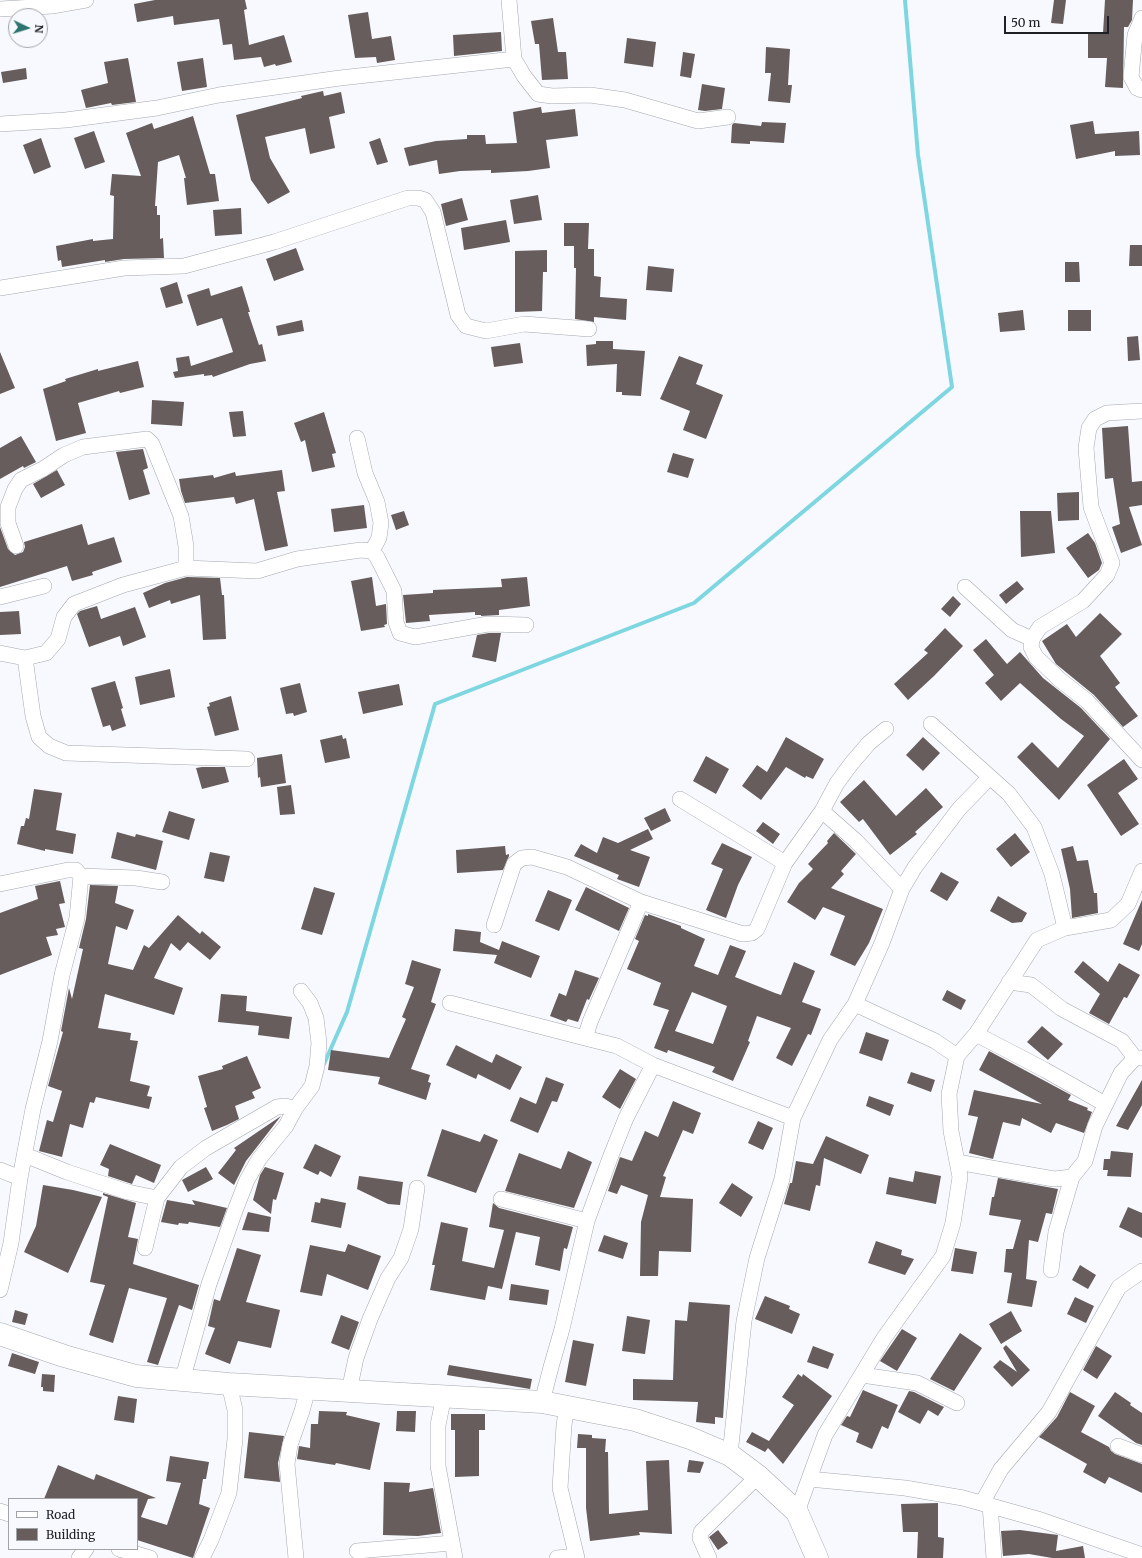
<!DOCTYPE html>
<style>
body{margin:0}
#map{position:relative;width:1142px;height:1558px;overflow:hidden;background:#f7f9fe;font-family:Merriweather,serif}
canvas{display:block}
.legend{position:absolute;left:8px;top:1498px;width:130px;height:52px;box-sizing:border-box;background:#f7f9fe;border:1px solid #a1a3a7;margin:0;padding:5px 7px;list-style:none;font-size:12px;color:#202124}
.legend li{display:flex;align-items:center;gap:8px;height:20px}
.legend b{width:20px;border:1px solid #a1a3a7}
.north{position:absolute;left:8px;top:8px;width:40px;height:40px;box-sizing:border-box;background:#f7f9fe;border:1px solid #a1a3a7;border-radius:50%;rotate:94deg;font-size:11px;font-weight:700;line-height:16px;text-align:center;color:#202124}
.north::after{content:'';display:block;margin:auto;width:14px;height:18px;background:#2c746d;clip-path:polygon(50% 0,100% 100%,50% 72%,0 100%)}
.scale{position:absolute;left:1004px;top:16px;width:105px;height:18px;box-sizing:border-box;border:2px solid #202124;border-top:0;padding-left:5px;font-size:12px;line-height:14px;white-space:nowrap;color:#202124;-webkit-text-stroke:3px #f7f9fe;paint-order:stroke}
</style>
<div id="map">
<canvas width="1142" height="1558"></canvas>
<ul class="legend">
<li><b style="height:5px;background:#fff"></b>Road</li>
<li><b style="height:11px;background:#665d5c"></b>Building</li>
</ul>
<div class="north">N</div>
<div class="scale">50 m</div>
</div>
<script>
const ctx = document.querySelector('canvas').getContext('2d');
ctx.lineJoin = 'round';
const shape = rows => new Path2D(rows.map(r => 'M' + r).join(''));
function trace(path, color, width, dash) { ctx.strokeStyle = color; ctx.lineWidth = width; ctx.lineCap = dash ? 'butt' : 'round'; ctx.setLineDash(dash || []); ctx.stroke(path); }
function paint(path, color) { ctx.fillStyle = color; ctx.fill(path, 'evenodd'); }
const stream = shape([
 [324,1064,347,1012,435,704,694,603,952,387,918,155,905,0]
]);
const building = shape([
 [155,0,245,0,247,9,244,10,249,45,284,35,292,62,276,66,275,64,264,67,261,57,234,60,232,44,223,45,219,19,174,25,173,16,137,22,134,4],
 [1054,0,1066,0,1063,24,1051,23],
 [1105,0,1133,0,1132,20,1128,27,1124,27,1123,88,1105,87,1107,58,1088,58,1088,33,1103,33],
 [368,12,372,39,391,36,395,60,377,63,376,57,355,58,348,15],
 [553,18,558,52,566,52,568,79,542,80,539,44,535,44,531,21],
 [501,32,502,51,454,56,453,35],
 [627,38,656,42,653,67,624,63],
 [766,47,790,49,788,85,792,85,790,103,768,101,771,73,765,73],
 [683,52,695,54,691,78,680,76],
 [128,58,136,102,112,105,111,103,86,108,81,90,108,83,104,62],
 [203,58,207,87,182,91,177,62],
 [26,68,27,79,3,83,1,72],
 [702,84,725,88,722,109,705,111,698,110],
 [323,91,324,96,341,92,345,113,329,117,335,148,310,154,305,128,265,137,270,158,290,192,268,204,251,180,236,115,302,98,301,96],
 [541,107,542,113,575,109,578,136,546,140,550,168,528,171,491,173,491,170,460,171,439,174,437,160,409,166,404,148,436,141,467,139,467,135,485,135,486,144,517,143,513,112],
 [193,116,210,174,215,174,219,201,187,205,184,178,186,178,179,155,158,162,155,206,157,206,157,215,160,215,160,239,163,238,164,258,124,259,105,262,105,260,62,267,61,260,58,261,56,246,93,239,93,241,113,239,114,196,110,195,112,174,141,176,126,133,152,123,154,129],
 [1093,121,1095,134,1139,131,1140,155,1115,156,1115,151,1076,159,1070,125],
 [762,122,786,123,784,143,750,141,750,144,731,143,732,125,734,123,761,126],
 [94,131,105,162,85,169,74,138],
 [41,138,51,167,34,174,23,145],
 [380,138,388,162,377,165,369,142],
 [538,195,542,220,514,224,510,200],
 [462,198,468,220,446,226,441,204],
 [241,208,242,234,215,236,213,210],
 [506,220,510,242,464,250,461,228],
 [564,223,589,223,588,249,594,249,594,276,601,277,600,297,627,299,626,320,594,317,594,322,575,319,576,268,574,268,574,246,564,246],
 [1130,245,1142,245,1142,266,1129,266],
 [296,248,304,270,274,281,266,259],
 [547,250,547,272,543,272,542,311,515,312,515,251],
 [1065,262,1079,262,1080,282,1065,282],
 [648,266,674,269,672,292,646,290],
 [177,282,183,303,166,308,160,288],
 [242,286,250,312,248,312,259,345,262,344,266,361,250,364,213,377,212,375,204,376,204,374,175,378,173,372,178,371,176,358,189,356,191,366,233,352,222,318,197,326,187,295,209,288,211,296],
 [1023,310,1025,330,1000,332,998,313],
 [1068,310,1091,310,1091,331,1068,331],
 [302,320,304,331,278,336,276,326],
 [1138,336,1140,360,1128,361,1127,337],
 [596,341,613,341,613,349,645,351,641,396,622,395,622,392,616,392,617,364,587,366,586,345,596,344],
 [520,343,523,363,494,367,491,347],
 [0,352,15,388,0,394],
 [679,356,703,365,696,384,723,395,706,439,683,430,690,411,660,399],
 [138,361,144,387,120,393,119,391,78,403,86,433,56,441,43,389,66,381,65,379,98,369,98,371],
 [152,400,184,402,182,426,151,424],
 [243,411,246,436,233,437,229,412],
 [324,412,336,453,332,454,335,467,312,472,305,440,301,442,294,423],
 [1128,426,1132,482,1142,481,1142,505,1129,507,1142,545,1121,553,1112,527,1120,524,1113,478,1105,479,1102,428],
 [21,436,36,462,24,468,23,466,0,479,0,448],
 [143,449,148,468,143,470,150,494,129,500,116,452],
 [673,453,694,459,688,478,667,472],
 [57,470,65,485,41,498,33,484],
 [282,470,285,491,277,492,288,546,265,551,254,499,236,504,234,497,185,503,181,491,179,479,213,475,214,478,235,472,236,476],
 [1079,492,1079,520,1058,521,1057,493],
 [364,505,367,528,334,532,331,509],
 [404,511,409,525,396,530,391,515],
 [1020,511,1051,511,1055,553,1021,557],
 [82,524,88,545,114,537,122,562,92,572,93,575,72,581,67,566,0,587,0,527,8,549,15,555,23,552,25,547,24,542],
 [1088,533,1095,543,1102,563,1099,570,1088,578,1066,548],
 [187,577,220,578,222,595,224,595,226,639,203,640,200,595,171,604,170,600,149,608,143,593,165,583],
 [372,577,376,606,386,604,387,624,384,625,385,627,361,631,351,581],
 [527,577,530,606,499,610,499,615,481,616,481,615,475,615,475,612,429,615,430,621,406,623,403,595,433,593,433,590,502,587,501,579],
 [1017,581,1024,589,1006,604,999,595],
 [953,596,961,604,950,617,941,609],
 [97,606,101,619,135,607,146,637,123,646,120,636,89,647,77,614,80,611],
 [19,611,21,634,0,635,0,612],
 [1100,613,1122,634,1100,656,1120,683,1115,687,1138,716,1123,727,1094,695,1056,664,1042,641,1067,624,1076,637],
 [945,628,963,646,934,676,908,700,894,684,928,653,924,650],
 [489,633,501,633,496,662,472,657,477,635],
 [986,639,1007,664,1020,652,1043,678,1081,708,1110,739,1059,800,1017,757,1032,742,1058,768,1084,736,1061,719,1020,683,1001,701,985,683,994,675,973,650],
 [170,669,175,697,140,705,135,677],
 [115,681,123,708,121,709,126,726,112,731,110,725,103,727,91,688],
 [300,683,307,712,294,716,293,713,286,714,280,688],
 [399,684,403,705,363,714,358,692],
 [231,696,239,730,215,736,207,707,210,706,209,703],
 [342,735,343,739,346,738,350,758,325,763,320,740],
 [786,737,824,759,813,779,806,776,805,778,786,767,761,800,742,786,757,765,767,772],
 [923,737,940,753,923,771,906,755],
 [282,754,286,783,261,787,260,777,258,778,257,758],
 [706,756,729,769,716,794,693,781],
 [1124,759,1138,779,1118,793,1139,824,1121,836,1087,785],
 [202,767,225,767,229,782,202,789,196,768],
 [864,780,896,816,926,788,943,807,915,832,917,834,890,855,863,819,859,822,840,802],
 [291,785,295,814,280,815,277,787],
 [34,789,62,793,56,830,76,834,73,854,45,849,45,851,17,844,21,826,24,826,26,818,29,819],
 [665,808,671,821,651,831,644,818],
 [169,811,195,819,189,840,162,832],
 [763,822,780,834,773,844,756,831],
 [648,829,653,839,630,850,650,857,639,887,617,879,619,875,574,856,581,844,597,853,603,837,618,843],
 [117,832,135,837,136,834,163,841,156,870,111,858],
 [834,833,856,854,841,871,844,874,831,888,883,909,869,943,855,966,830,955,845,916,823,907,815,920,787,902,799,883,813,869,808,864,828,843,827,841],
 [1015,833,1030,852,1011,867,996,849],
 [722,843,752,857,738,885,726,918,706,910,723,869,711,864],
 [505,846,506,855,509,854,509,856,503,870,457,873,456,850],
 [1073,846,1077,861,1088,860,1094,893,1097,893,1098,913,1072,918,1070,889,1061,849],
 [210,852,230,856,224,882,204,878],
 [941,872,959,882,947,901,930,891],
 [60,881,65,903,59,904,65,927,56,929,58,935,46,937,52,955,0,975,0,913,38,899,35,886],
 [90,885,118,886,115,903,134,910,127,930,116,926,108,964,133,970,144,945,149,948,178,915,200,934,202,931,221,947,210,960,188,942,180,951,171,943,154,978,183,988,174,1015,105,994,98,1028,131,1033,130,1040,138,1041,130,1081,150,1086,147,1096,152,1097,149,1109,96,1097,94,1103,90,1102,83,1128,70,1124,62,1157,39,1151,47,1120,53,1122,62,1091,48,1086,63,1032,61,1031,69,988,72,999,83,949,79,948,86,919],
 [314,887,335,893,322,935,301,929],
 [586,887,629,908,619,931,575,910],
 [548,890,572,900,559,931,535,921],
 [998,896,1027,913,1022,922,1012,923,990,911],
 [1142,900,1142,944,1139,951,1123,944],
 [648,914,681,926,681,928,705,939,694,966,718,975,730,945,746,951,735,977,775,993,781,995,794,962,815,971,802,1002,821,1009,811,1035,808,1034,792,1066,776,1058,791,1028,757,1016,748,1041,750,1042,733,1081,712,1072,715,1067,668,1050,667,1053,654,1048,669,1010,653,1005,661,983,627,969,639,941,635,939,645,915,648,916],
 [692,992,727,1006,713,1044,675,1031],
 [455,929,481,932,480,942,499,950,502,941,540,956,531,978,494,963,497,955,453,951],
 [412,960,441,969,431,1002,436,1004,411,1069,430,1075,428,1082,431,1083,426,1100,378,1084,380,1077,328,1070,331,1050,389,1058,406,1019,402,1017,414,987,405,984],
 [1083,961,1108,982,1119,963,1140,975,1127,998,1124,997,1109,1024,1089,1013,1100,994,1074,972],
 [575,970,599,978,589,1000,587,999,578,1022,568,1019,566,1022,550,1016,559,993,566,996],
 [947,990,966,1000,961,1010,942,1000],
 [221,994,247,996,246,1011,292,1017,289,1039,258,1035,259,1026,218,1022],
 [1042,1026,1063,1044,1048,1060,1027,1042],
 [866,1032,889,1040,882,1061,859,1053],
 [456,1045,492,1063,496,1054,522,1067,510,1090,478,1074,476,1079,446,1065],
 [989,1051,1071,1095,1068,1100,1088,1108,1087,1110,1092,1112,1084,1133,1056,1123,1051,1133,1022,1118,1020,1126,1003,1122,993,1159,969,1153,978,1117,968,1115,974,1090,1042,1104,979,1070],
 [247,1056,261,1088,252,1092,255,1098,235,1106,239,1119,227,1125,212,1131,204,1108,207,1107,198,1076,223,1069,222,1066],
 [620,1069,636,1079,620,1109,602,1097],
 [911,1072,935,1080,931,1092,907,1083],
 [546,1077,564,1084,557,1102,552,1101,538,1133,510,1121,520,1097,536,1104],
 [1142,1080,1142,1105,1128,1130,1116,1126],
 [869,1096,894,1105,890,1116,866,1106],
 [673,1101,701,1113,693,1134,683,1130,663,1176,666,1177,660,1197,693,1199,691,1252,659,1251,658,1276,640,1276,641,1222,648,1195,621,1185,617,1194,608,1191,620,1157,632,1161,645,1131,658,1137],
 [281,1116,246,1161,234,1185,218,1173,236,1150,234,1148],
 [758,1121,773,1128,763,1150,748,1143],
 [442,1129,480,1142,484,1134,498,1140,476,1193,427,1176],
 [826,1136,869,1155,861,1174,824,1158,820,1186,816,1185,810,1211,784,1204,790,1183,792,1183,796,1161,813,1164],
 [110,1144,161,1165,154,1183,136,1175,132,1184,108,1176,109,1169,100,1165],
 [315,1144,341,1156,331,1177,320,1171,318,1175,303,1168],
 [568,1151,592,1162,574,1208,505,1191,519,1153,561,1169],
 [1111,1151,1133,1153,1131,1177,1107,1176,1108,1170,1103,1170,1104,1159,1110,1159],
 [206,1167,213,1179,188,1192,182,1180],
 [265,1167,284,1173,276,1200,273,1199,271,1214,253,1200,260,1175],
 [915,1171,941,1176,936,1204,886,1194,889,1177,913,1182],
 [359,1176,403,1182,400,1205,388,1204,357,1189],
 [998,1178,1058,1189,1052,1214,1046,1213,1038,1242,1029,1240,1026,1279,1037,1281,1032,1307,1007,1303,1012,1273,1004,1272,1006,1249,1013,1249,1021,1220,989,1215,992,1197,994,1197],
 [732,1183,753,1197,741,1217,719,1203],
 [43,1185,73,1190,102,1197,68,1273,24,1252,36,1226],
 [103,1193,136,1203,128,1237,138,1239,133,1264,199,1285,192,1310,179,1305,158,1365,147,1362,167,1298,129,1288,113,1343,89,1335,105,1285,90,1282,108,1197,103,1195],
 [321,1198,346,1203,341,1228,311,1222,315,1202,320,1203],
 [167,1200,195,1205,192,1200,227,1208,220,1227,189,1222,188,1224,179,1223,178,1225,161,1222],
 [493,1203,499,1208,573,1227,567,1249,564,1248,560,1271,535,1265,540,1237,516,1232,502,1289,488,1286,485,1300,430,1290,435,1265,432,1265,441,1222,468,1228,462,1261,494,1268,504,1230,489,1227],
 [1128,1207,1142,1213,1142,1238,1119,1227],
 [248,1212,271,1217,269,1232,242,1230],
 [604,1235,628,1243,623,1259,598,1251],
 [876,1241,902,1250,901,1255,914,1259,905,1275,868,1263],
 [348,1244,381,1256,368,1290,327,1274,322,1296,300,1292,310,1245,345,1252],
 [237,1248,261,1255,246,1302,280,1310,271,1348,238,1341,230,1364,205,1354,215,1328,208,1326,214,1299,220,1301],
 [955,1248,977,1252,973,1274,951,1271],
 [1080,1265,1096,1275,1088,1289,1072,1280],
 [511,1284,549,1290,547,1305,509,1300],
 [765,1296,790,1306,789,1309,800,1314,792,1334,755,1319],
 [1075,1297,1094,1306,1086,1323,1067,1314],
 [689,1302,730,1305,723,1418,715,1417,715,1424,696,1422,698,1402,633,1400,633,1379,673,1380,675,1320,687,1321],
 [15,1310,28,1314,25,1325,12,1322],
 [1011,1311,1022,1331,1001,1344,989,1324],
 [341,1315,359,1322,349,1350,331,1343],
 [627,1316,650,1320,645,1354,622,1351],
 [902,1329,917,1338,897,1371,880,1361],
 [960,1333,982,1348,954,1391,930,1379],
 [573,1340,594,1344,586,1386,565,1382],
 [1006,1345,1030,1370,1012,1387,993,1367,1000,1360,1017,1372,1003,1348],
 [813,1346,834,1354,828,1369,807,1362],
 [1096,1346,1112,1356,1097,1379,1083,1370],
 [12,1353,39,1362,35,1374,8,1366],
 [449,1365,532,1379,530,1389,447,1375],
 [42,1374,55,1375,54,1392,43,1391,43,1387,41,1387],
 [798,1374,802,1377,803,1374,832,1396,783,1464,768,1448,765,1452,746,1442,752,1432,769,1441,794,1405,782,1397],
 [863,1390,898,1405,888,1429,882,1426,872,1449,856,1442,859,1433,841,1425,847,1416,850,1417],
 [909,1391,914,1392,944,1407,938,1416,928,1410,920,1424,898,1412],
 [1070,1392,1095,1406,1081,1432,1109,1447,1111,1451,1115,1454,1142,1464,1142,1493,1109,1477,1105,1484,1083,1472,1087,1464,1039,1437,1057,1417],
 [1115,1392,1131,1403,1130,1405,1142,1413,1142,1445,1136,1443,1098,1416],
 [118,1396,137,1399,134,1423,114,1420],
 [319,1411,347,1412,346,1415,380,1423,370,1470,336,1463,335,1465,297,1459,299,1446,310,1448,311,1424,318,1424],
 [397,1411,416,1411,415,1432,396,1431],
 [451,1414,485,1414,485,1430,479,1430,479,1476,455,1477,455,1430,451,1430],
 [249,1432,284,1436,278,1463,280,1482,244,1478],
 [578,1434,592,1435,592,1438,606,1439,605,1452,608,1452,609,1514,648,1510,646,1461,669,1460,672,1534,639,1532,640,1535,590,1541,586,1508,586,1448,577,1448],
 [170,1456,209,1462,206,1479,203,1479,199,1504,210,1508,193,1558,137,1540,137,1499,44,1499,58,1465,94,1480,96,1474,156,1498,148,1499,141,1517,167,1525,181,1483,166,1481],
 [689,1460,704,1462,700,1473,687,1472],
 [384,1482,410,1483,409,1492,433,1488,441,1533,418,1536,383,1535],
 [938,1503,938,1537,944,1538,943,1558,917,1558,918,1532,903,1532,901,1504],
 [718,1530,728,1543,718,1550,709,1537],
 [1020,1530,1058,1535,1056,1551,1083,1546,1085,1558,1052,1558,1029,1554,1003,1556,1001,1531]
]);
const street = shape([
 [509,0,514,59,524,76,538,94,552,96,590,95,625,100,698,121,728,117],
 [0,9,52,6,86,0],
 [1142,18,1135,35,1131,77,1137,88,1142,90],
 [0,124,66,120,157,108,219,95,340,78,514,59],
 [0,288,124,268,184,266,274,242,408,198,418,198,425,200,433,212,458,315,466,326,486,331,524,324,589,329],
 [1142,411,1107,413,1095,419,1089,428,1086,448,1091,507,1112,563,1107,575,1083,601,1040,627,1032,639,1031,647,1036,657,1059,679,1087,701,1142,760],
 [357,438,365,473,377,502,381,523,379,538,372,551],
 [16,546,8,523,8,507,15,489,21,480,43,469,64,455,83,447,147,439,152,444,181,516,186,546,186,568],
 [965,587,1012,630,1032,639],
 [0,597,44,586],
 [0,653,25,658,46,653,58,639,64,617,74,604,123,585,186,568,257,571,297,559,361,550,372,551,377,557,394,591,396,622,400,633,415,637,488,624,526,625],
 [25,658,33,716,39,737,49,746,66,753,247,759],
 [931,724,1009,794,1034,827,1052,874,1065,928],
 [680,799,785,863],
 [0,884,68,870,76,870,81,876,136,878,162,882],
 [902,889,915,867,959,809,990,777],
 [641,902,743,934,752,933,757,929,785,863,822,811],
 [494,925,514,864,522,858,532,857,567,867,641,902,590,1022,585,1038,617,1046,653,1065,793,1118],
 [1009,982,1031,985,1062,1009,1122,1041,1135,1058,1142,1058],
 [450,1003,585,1038],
 [855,1004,935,1041,957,1056],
 [976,1034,1045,1070,1105,1104],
 [25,1155,67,1172,128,1192,157,1198],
 [957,1162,1054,1179,1072,1177,1085,1161,1095,1126,1121,1073,1135,1058],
 [0,1170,20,1178],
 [501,1199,587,1221],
 [145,1248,157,1198,181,1167,206,1148,277,1107,285,1106,295,1109],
 [1051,1270,1056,1232,1072,1177],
 [0,1290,11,1243,20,1178,33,1109,50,1041,62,975,77,918,81,876],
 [862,1375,917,1383,957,1403],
 [182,1381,209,1284,236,1208,247,1180,259,1159,286,1126,295,1109,312,1086,317,1066,319,1043,316,1018,310,1003,301,991],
 [349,1391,356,1358,370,1319,388,1278,401,1258,411,1229,417,1188],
 [444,1396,438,1425,438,1466,455,1558],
 [542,1402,551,1367,562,1329,587,1221,610,1158,626,1118,653,1065],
 [567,1407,564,1425,560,1488,577,1558],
 [1118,1446,1142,1455],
 [730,1455,744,1321,757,1258,782,1179,793,1118,830,1040,855,1004,882,943,902,889,856,841,822,811,837,783,851,764,869,743,886,729],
 [809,1479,905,1488,963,1498,1041,1520,1142,1555],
 [982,1503,1001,1469,1049,1412,1119,1287,1142,1271],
 [990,1505,994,1558],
 [0,1511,9,1514],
 [797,1512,825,1435,884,1338,943,1256,953,1223,960,1177,951,1131,949,1094,957,1056,976,1034,1037,940,1065,928,1111,920,1128,904,1142,871],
 [119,1549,150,1558],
 [357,1551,452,1543],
 [79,1558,86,1549],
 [202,1558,211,1540,229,1493,235,1439,235,1410,229,1384],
 [296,1558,287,1464,290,1445,302,1411,308,1389],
 [557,1558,576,1556],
 [709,1558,700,1538,701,1532,758,1476]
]);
const secondary = shape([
 [0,1334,64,1356,136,1376,229,1384,542,1402,635,1420,690,1438,730,1455,758,1476,797,1512,817,1558]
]);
trace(stream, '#7ed6e1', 4);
paint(building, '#665d5c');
trace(street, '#a4a8af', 16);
trace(secondary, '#a4a8af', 23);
trace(street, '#fff', 15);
trace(secondary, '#fff', 22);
</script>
